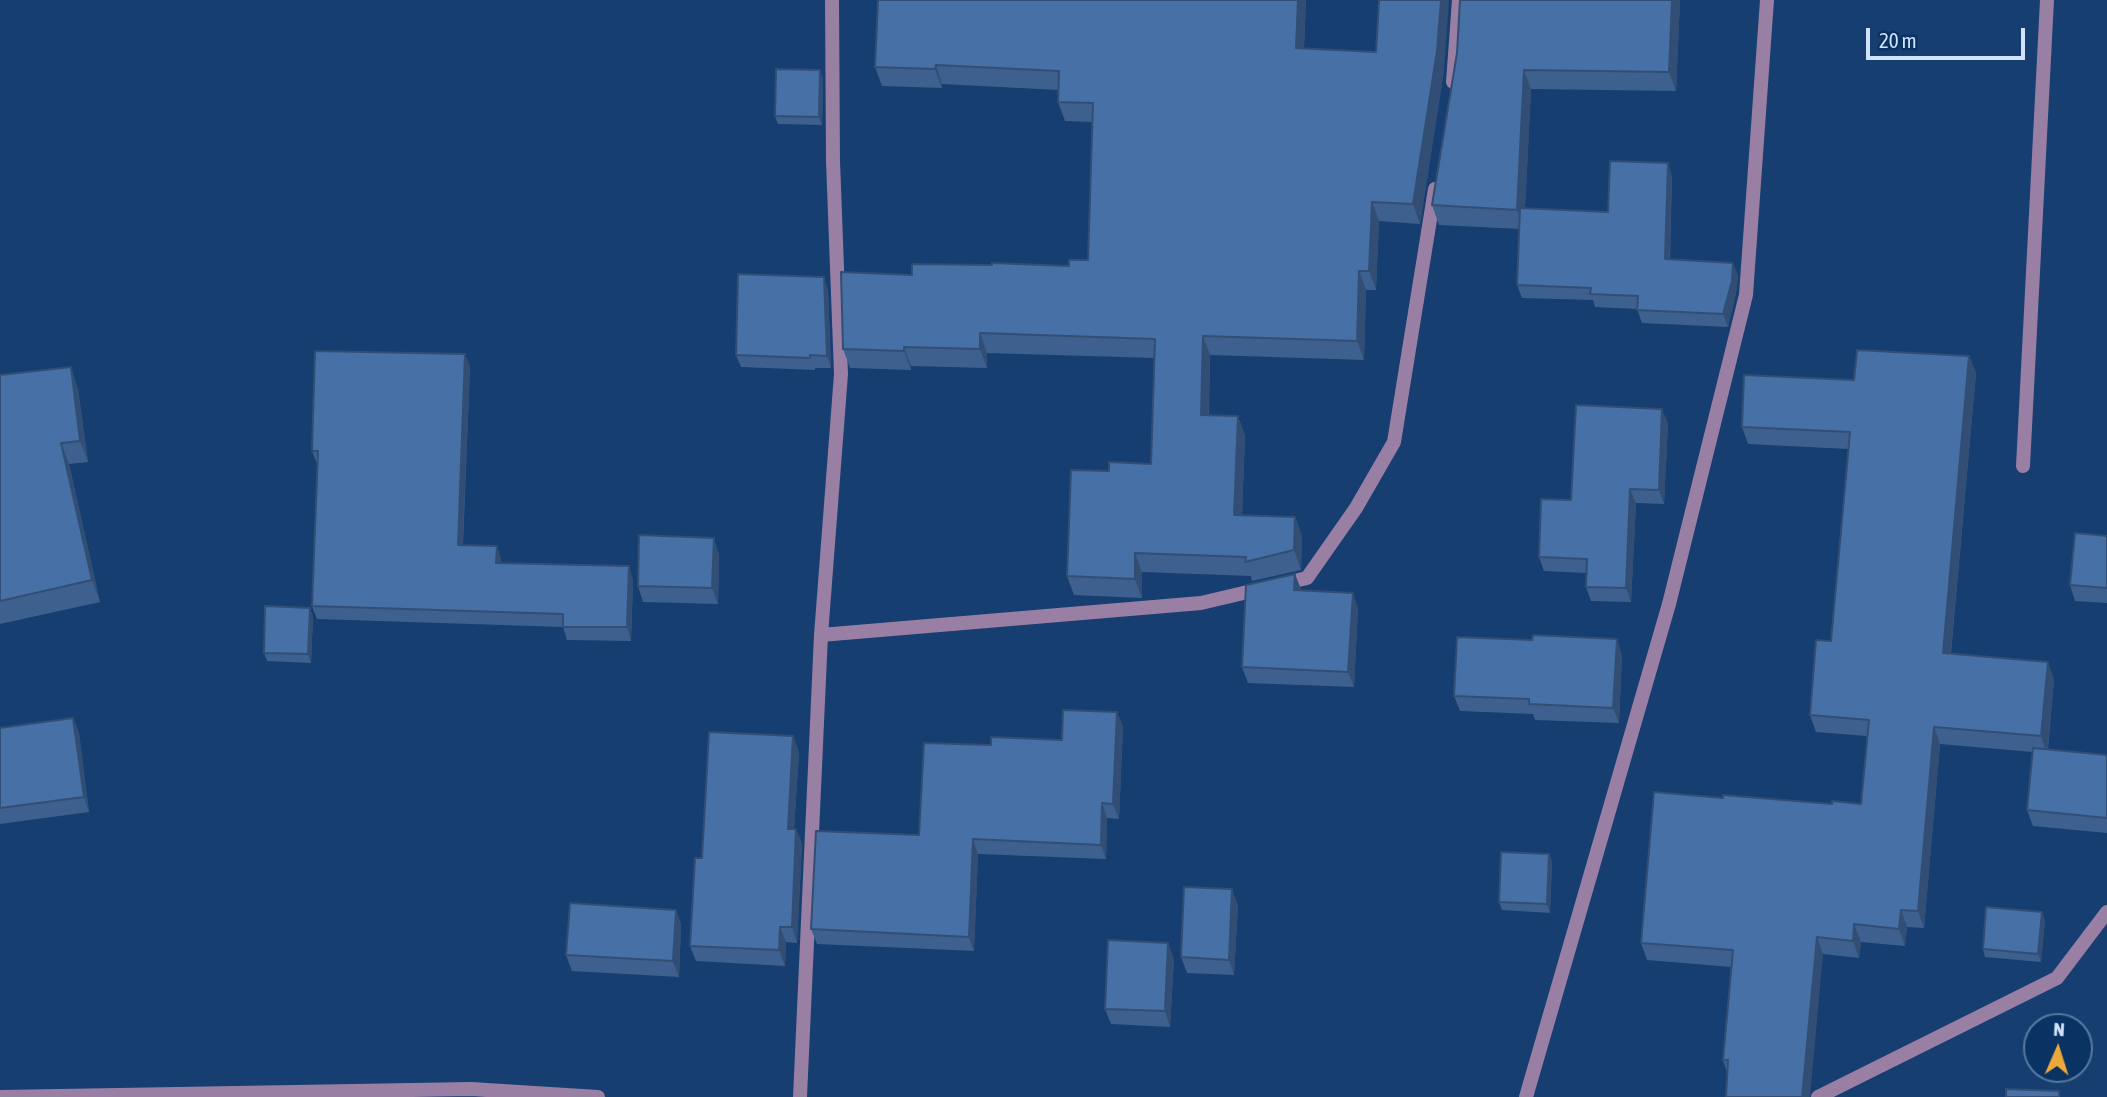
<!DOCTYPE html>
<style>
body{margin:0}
#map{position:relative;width:2107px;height:1097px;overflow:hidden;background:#163e70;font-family:"Asap Condensed",sans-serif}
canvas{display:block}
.north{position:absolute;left:2023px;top:1013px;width:70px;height:70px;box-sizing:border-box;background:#0a3364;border:2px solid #5a79a1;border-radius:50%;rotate:3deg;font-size:19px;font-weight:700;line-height:28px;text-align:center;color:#d1e3fc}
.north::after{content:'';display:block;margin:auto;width:24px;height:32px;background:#eca93a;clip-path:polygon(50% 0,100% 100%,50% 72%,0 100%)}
.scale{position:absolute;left:1866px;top:28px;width:159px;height:32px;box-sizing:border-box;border:4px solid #d1e3fc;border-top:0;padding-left:9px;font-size:21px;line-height:24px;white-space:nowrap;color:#d1e3fc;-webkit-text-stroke:5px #0a3364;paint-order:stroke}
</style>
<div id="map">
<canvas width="2107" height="1097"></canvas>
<div class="north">N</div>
<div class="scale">20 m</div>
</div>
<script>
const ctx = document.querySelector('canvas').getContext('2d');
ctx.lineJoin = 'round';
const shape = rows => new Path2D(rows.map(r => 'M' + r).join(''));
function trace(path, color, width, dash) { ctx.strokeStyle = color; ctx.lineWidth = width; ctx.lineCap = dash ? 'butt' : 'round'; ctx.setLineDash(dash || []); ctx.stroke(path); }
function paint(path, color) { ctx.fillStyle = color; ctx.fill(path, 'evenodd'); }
const street = shape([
 [1453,82,1459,0],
 [2023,466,2047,0],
 [821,635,1201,603,1307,578,1356,508,1394,442,1435,189],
 [0,1097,471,1089,598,1097],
 [800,1097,821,635,841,374,833,161,832,0],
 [1526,1097,1669,604,1746,295,1767,0],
 [1818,1097,2057,978,2107,912]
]);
const wall = shape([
 [878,0,1306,0,1304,49,1444,70,1420,224,1379,221,1376,290,1366,290,1364,360,1210,355,1209,416,1238,416,1245,436,1242,515,1295,517,1302,536,1301,570,1252,581,1251,576,1142,572,1142,598,1074,595,1067,576,1109,471,1151,464,1154,358,987,353,987,368,911,366,911,370,850,368,843,349,912,275,992,265,1069,266,1088,260,1092,122,1065,121,1058,102,1058,90,942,84,942,88,882,86,875,67],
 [1680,0,1676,91,1531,89,1525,208,1608,212,1672,176,1670,259,1733,263,1738,276,1736,293,1728,327,1642,323,1637,309,1595,307,1593,300,1522,298,1517,285,1520,229,1439,225,1432,205,1457,53],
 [820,70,823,79,822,125,778,124,775,116],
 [828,290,831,368,815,368,815,370,741,367,736,355],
 [465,354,470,367,463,545,497,546,501,559,501,563,633,579,631,641,567,640,563,627,317,619,312,606,318,464,317,464,312,451],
 [1969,356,1976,373,1951,653,2054,679,2048,749,2107,755,2107,833,2033,826,2027,810,2033,752,1940,744,1924,928,1907,927,1905,946,1861,942,1859,958,1823,954,1727,1073,1723,1060,1731,967,1647,960,1641,943,1723,798,1832,804,1861,804,1867,736,1816,732,1810,715,1831,641,1848,449,1748,444,1742,427,1854,380],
 [0,375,78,389,88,462,69,464,100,602,0,624],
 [1668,423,1664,504,1636,503,1631,602,1591,601,1586,587,1587,573,1544,571,1539,557,1571,500],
 [2107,536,2107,603,2075,601,2070,585],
 [719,554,718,604,643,602,638,586],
 [1301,590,1358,608,1354,687,1248,683,1242,667],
 [313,616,311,663,267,661,264,653],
 [1532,640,1622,655,1619,723,1535,720,1533,714,1460,711,1454,696],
 [73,718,79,733,89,812,0,824,0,728],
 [1123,726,1119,819,1107,818,1106,859,978,854,974,951,817,944,811,929,919,835,991,745,1062,740],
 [793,736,799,752,794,829,796,829,802,844,797,943,786,942,785,966,696,961,690,946,702,858],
 [1549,854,1552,862,1550,913,1502,910,1499,902],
 [1238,905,1234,975,1187,973,1181,957],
 [676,910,681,925,679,977,572,971,566,955],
 [2045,920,2041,962,1985,957,1983,949],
 [1174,959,1170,1027,1111,1024,1105,1009]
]);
const shadedWall = shape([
 [1298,0,1306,0,1303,67,1296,48],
 [1441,0,1449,0,1444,70,1420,224,1413,204],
 [1672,0,1680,0,1676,91,1669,72],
 [936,65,942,84,942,88,935,69],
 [820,70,823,79,822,125,819,117],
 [1524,70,1531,89,1524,229,1517,210],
 [1668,163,1672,176,1669,272,1665,259],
 [1372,202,1379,221,1376,290,1369,271],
 [1733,263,1738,276,1736,293,1728,327,1723,314],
 [1359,271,1366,290,1364,360,1357,341],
 [824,277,828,290,831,368,827,356],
 [980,333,987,353,987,368,980,349],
 [1203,336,1210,355,1208,434,1201,415],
 [904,347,911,366,911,370,904,351],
 [465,354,470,367,462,558,458,545],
 [1969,356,1976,373,1949,670,1943,653],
 [71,367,78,389,88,462,80,441],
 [1662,409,1668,423,1664,504,1659,490],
 [1238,416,1245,436,1241,534,1234,515],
 [61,443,69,464,100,602,92,580],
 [1630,489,1636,503,1631,602,1626,588],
 [1295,517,1302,536,1301,570,1294,550],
 [714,538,719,554,718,604,712,588],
 [497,546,501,559,501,576,496,563],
 [1135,553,1142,572,1142,598,1135,579],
 [629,566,633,579,631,641,627,627],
 [1295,574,1301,589,1300,606,1294,590],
 [1353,593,1358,608,1354,687,1348,672],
 [310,608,313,616,311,663,308,654],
 [1617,639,1622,655,1619,723,1613,708],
 [2048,662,2054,679,2047,754,2041,736],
 [1117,712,1123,726,1119,819,1113,804],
 [73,718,79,733,89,812,84,797],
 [1934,727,1940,744,1924,928,1918,911],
 [793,736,799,752,793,844,788,829],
 [1102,803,1107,818,1106,859,1101,845],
 [796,829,802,844,797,943,792,927],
 [973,839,978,854,974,951,969,937],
 [1549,854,1552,862,1550,913,1547,904],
 [1232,889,1238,905,1234,975,1229,960],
 [676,910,681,925,679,977,673,961],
 [1901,910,1907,927,1905,946,1899,929],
 [2042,912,2045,920,2041,962,2038,954],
 [1854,924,1861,942,1859,958,1853,941],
 [780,927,786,942,785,966,779,950],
 [1817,937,1823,954,1810,1097,1802,1097],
 [1168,943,1174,959,1170,1027,1165,1011]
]);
const building = shape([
 [878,0,1298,0,1296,48,1376,52,1379,0,1441,0,1437,51,1413,204,1372,202,1369,271,1359,271,1357,341,1203,336,1201,415,1238,416,1234,515,1295,517,1294,550,1245,562,1246,557,1135,553,1135,579,1067,576,1071,470,1109,471,1109,462,1151,464,1155,339,980,333,980,349,904,347,904,351,843,349,841,272,912,275,912,264,992,265,992,263,1069,266,1069,260,1088,260,1093,103,1058,102,1059,71,936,65,935,69,875,67,878,0],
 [1460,0,1672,0,1669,72,1524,70,1517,210,1432,205,1457,53,1460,0],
 [776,69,820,70,819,117,775,116,776,69],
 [1610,161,1668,163,1665,259,1733,263,1732,281,1723,314,1637,310,1638,296,1590,294,1591,288,1517,285,1520,208,1608,212,1610,161],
 [738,274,824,277,827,356,810,355,810,358,736,355,738,274],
 [1857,350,1969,356,1943,653,2048,662,2041,736,1934,727,1918,911,1901,910,1899,929,1854,924,1853,941,1817,937,1802,1097,1726,1097,1728,1060,1723,1060,1733,950,1641,943,1654,792,1723,798,1723,795,1832,804,1832,801,1861,804,1869,720,1810,715,1816,640,1831,641,1850,432,1742,427,1744,375,1854,380,1857,350],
 [315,351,465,354,458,545,497,546,496,563,629,566,627,627,563,627,563,614,312,606,318,451,312,451,315,351],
 [71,367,80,441,61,443,92,580,0,601,0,375,71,367],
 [1576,405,1662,409,1659,490,1630,489,1626,588,1586,587,1587,559,1539,557,1541,499,1571,500,1576,405],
 [2075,533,2107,536,2107,588,2070,585,2075,533],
 [639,535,714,538,712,588,638,586,639,535],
 [1295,574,1294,590,1353,593,1348,672,1242,667,1246,585,1295,574],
 [265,606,310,608,308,654,264,653,265,606],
 [1533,635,1617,639,1613,708,1529,704,1529,699,1454,696,1457,637,1532,640,1533,635],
 [1063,710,1117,712,1113,804,1102,803,1101,845,973,839,969,937,811,929,816,831,919,835,924,743,991,745,991,737,1062,740,1063,710],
 [73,718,84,797,0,808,0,728,73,718],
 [709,732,793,736,788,829,796,829,792,927,780,927,779,950,690,946,695,858,702,858,709,732],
 [2033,748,2107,755,2107,818,2027,810,2033,748],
 [1501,852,1549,854,1547,904,1499,902,1501,852],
 [1184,887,1232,889,1229,960,1181,957,1184,887],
 [570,903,676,910,673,961,566,955,570,903],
 [1986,907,2042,912,2038,954,1983,949,1986,907],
 [1108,940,1168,943,1165,1011,1105,1009,1108,940],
 [2006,1089,2059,1091,2059,1097,2006,1097,2006,1089]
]);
trace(street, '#997fa4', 14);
paint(wall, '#3d608f');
paint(shadedWall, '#324e74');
paint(building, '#4770a6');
trace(building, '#324e74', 2);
</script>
